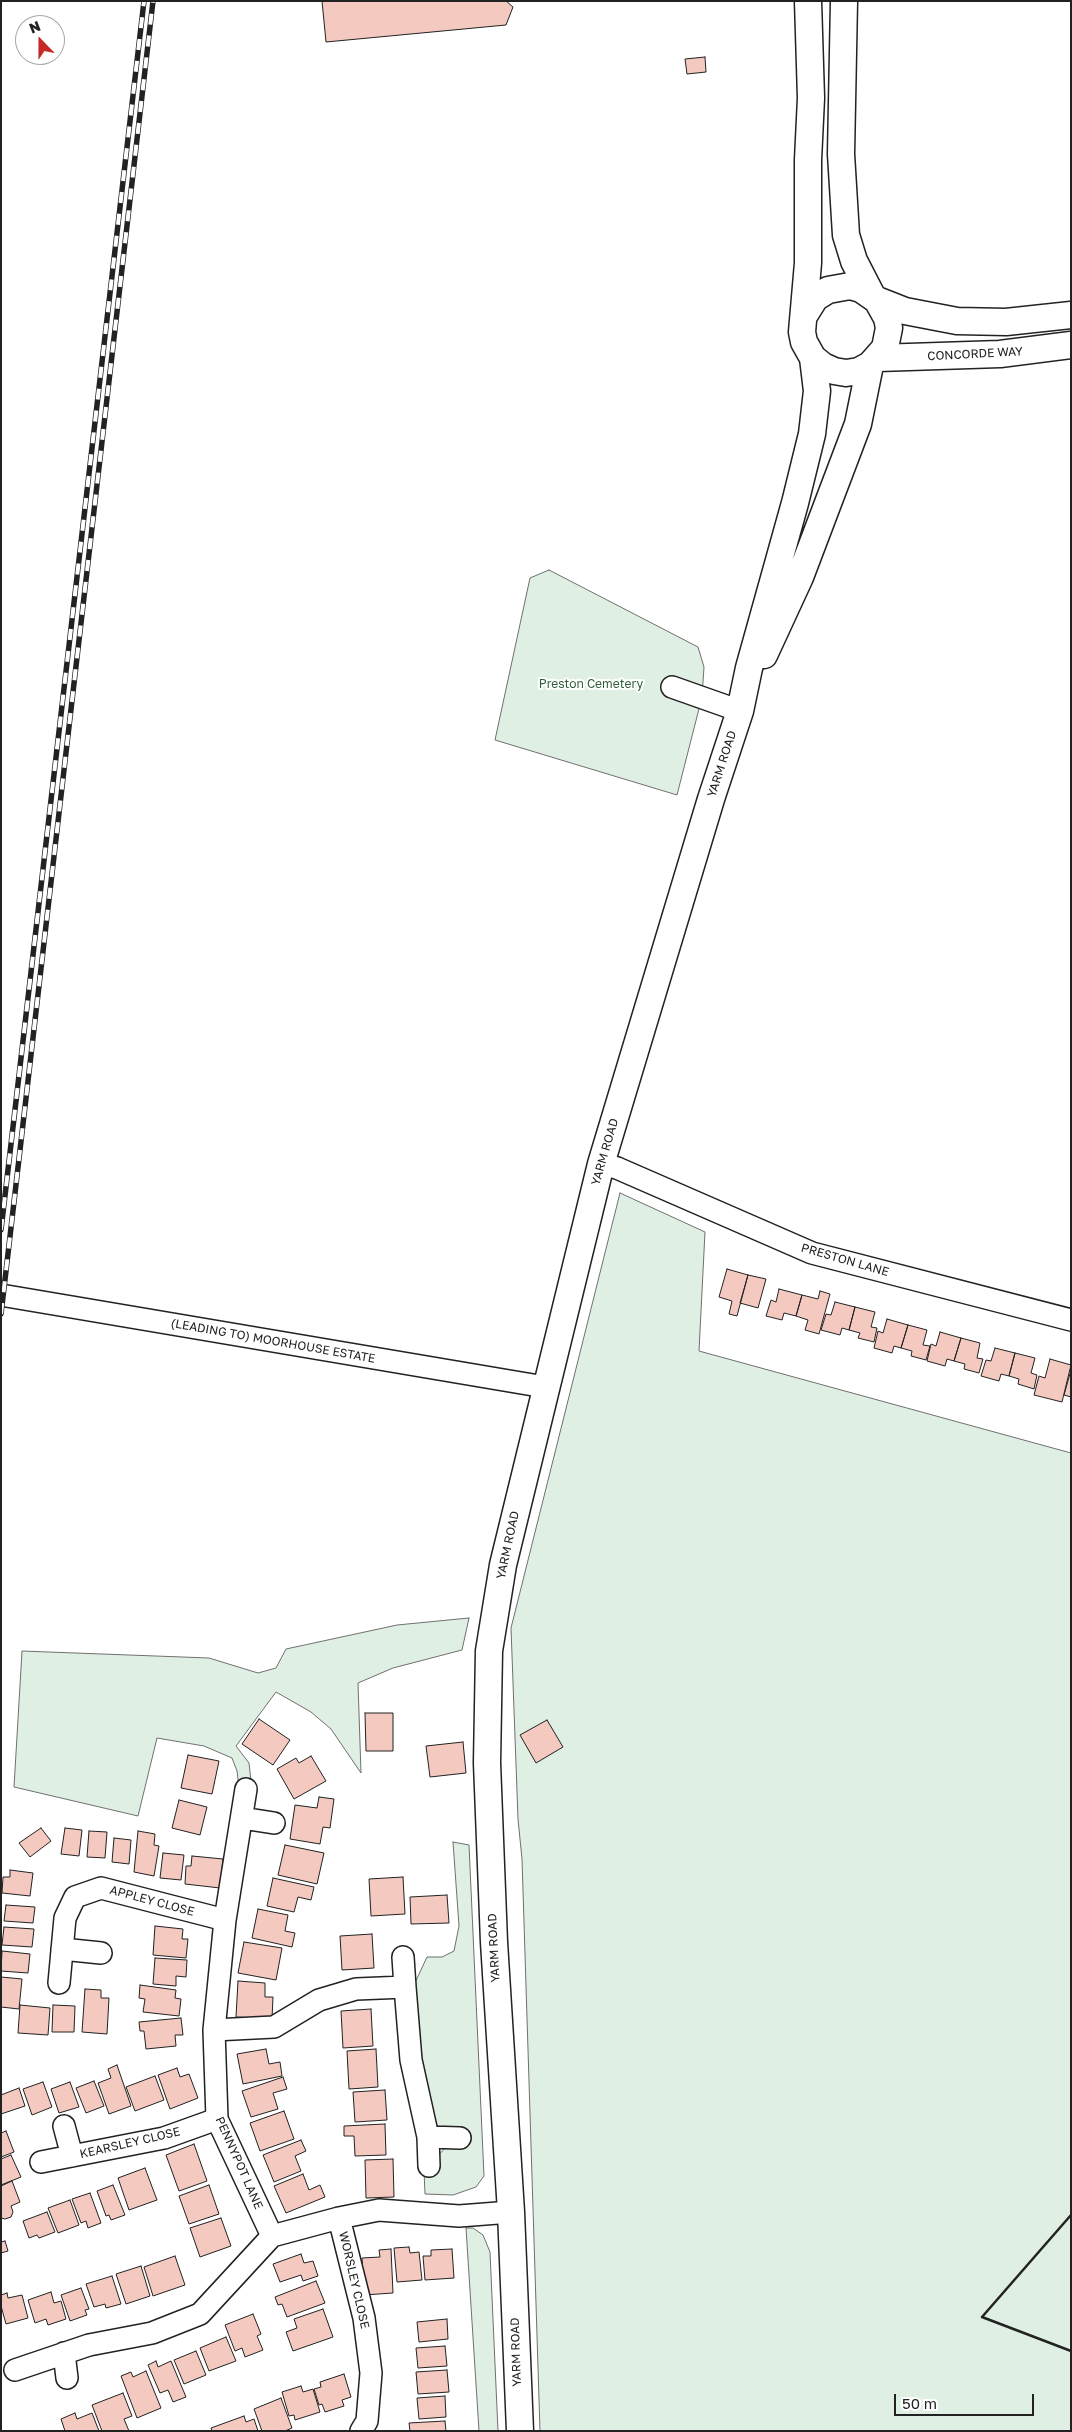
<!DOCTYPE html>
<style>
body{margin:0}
#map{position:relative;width:1072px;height:2432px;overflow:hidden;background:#fff;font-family:"Golos Text",sans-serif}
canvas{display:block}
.frame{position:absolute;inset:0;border:2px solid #222;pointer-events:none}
.north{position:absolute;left:15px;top:15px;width:50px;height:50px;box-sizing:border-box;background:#fff;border:1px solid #a7a7a7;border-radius:50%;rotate:338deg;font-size:14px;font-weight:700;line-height:20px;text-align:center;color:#222}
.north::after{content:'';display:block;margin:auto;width:18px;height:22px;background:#c62828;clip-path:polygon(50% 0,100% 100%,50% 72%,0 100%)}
.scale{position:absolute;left:894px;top:2394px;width:140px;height:22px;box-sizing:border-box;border:2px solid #222;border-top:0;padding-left:6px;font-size:15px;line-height:18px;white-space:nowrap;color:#222;-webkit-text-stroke:4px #fff;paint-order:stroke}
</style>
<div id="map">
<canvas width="1072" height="2432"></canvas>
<div class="frame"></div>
<div class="north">N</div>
<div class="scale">50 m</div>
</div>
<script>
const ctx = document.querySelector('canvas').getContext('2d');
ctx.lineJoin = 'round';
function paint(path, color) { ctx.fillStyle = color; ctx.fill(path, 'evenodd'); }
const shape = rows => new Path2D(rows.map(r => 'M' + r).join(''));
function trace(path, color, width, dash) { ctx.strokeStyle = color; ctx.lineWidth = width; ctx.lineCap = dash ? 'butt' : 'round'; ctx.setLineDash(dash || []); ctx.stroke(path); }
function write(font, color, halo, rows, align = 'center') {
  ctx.font = font + ' "Golos Text",sans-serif'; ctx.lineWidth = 4; ctx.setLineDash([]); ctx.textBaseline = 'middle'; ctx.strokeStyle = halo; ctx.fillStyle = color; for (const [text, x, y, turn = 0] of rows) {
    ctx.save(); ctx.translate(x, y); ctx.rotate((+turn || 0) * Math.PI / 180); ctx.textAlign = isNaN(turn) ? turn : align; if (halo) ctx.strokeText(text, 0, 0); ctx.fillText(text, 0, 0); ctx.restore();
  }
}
const green = shape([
 [549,570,698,647,704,667,702,697,677,795,495,740,530,578,549,570],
 [620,1193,705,1232,699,1351,1071,1453,1071,2431,540,2431,522,1859,518,1819,511,1628,620,1193],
 [469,1618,462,1650,393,1668,358,1683,361,1773,331,1729,311,1712,276,1692,236,1746,249,1763,252,1790,239,1787,237,1771,232,1758,204,1746,157,1738,138,1816,14,1787,22,1651,209,1658,258,1673,276,1668,286,1649,397,1625,469,1618],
 [453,1842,469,1845,484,2176,476,2187,453,2195,425,2194,424,2171,446,2147,440,2128,435,2123,415,2041,413,1987,427,1957,442,1957,454,1951,459,1926,453,1842],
 [466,2228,473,2228,483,2235,490,2252,498,2431,479,2431,466,2228]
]);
const building = shape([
 [322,1,506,1,513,7,506,25,326,42,322,1],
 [705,57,706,72,687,74,685,59,705,57],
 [727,1269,748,1275,737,1316,729,1314,732,1301,719,1297,727,1269],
 [748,1275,766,1279,758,1308,740,1303,748,1275],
 [779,1289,802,1295,796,1316,784,1313,782,1320,766,1316,771,1300,776,1302,779,1289],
 [820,1291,830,1294,819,1334,805,1330,808,1320,796,1316,802,1295,818,1299,820,1291],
 [835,1302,855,1307,849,1330,842,1328,840,1335,821,1330,826,1314,831,1315,835,1302],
 [855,1307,875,1312,871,1327,877,1328,874,1342,858,1338,860,1333,849,1330,855,1307],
 [887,1319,908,1325,901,1348,894,1346,892,1353,874,1348,878,1331,883,1333,887,1319],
 [908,1325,927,1330,923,1345,930,1346,926,1360,911,1356,912,1351,901,1348,908,1325],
 [940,1332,961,1338,954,1361,947,1359,945,1366,927,1361,931,1344,936,1346,940,1332],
 [961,1338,980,1343,977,1358,983,1359,979,1373,964,1369,965,1364,954,1361,961,1338],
 [995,1348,1015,1353,1009,1376,1001,1374,999,1381,981,1376,986,1360,991,1361,995,1348],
 [1015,1353,1035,1358,1031,1373,1037,1375,1034,1389,1018,1384,1019,1379,1009,1376,1015,1353],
 [1050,1359,1071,1365,1062,1402,1034,1395,1039,1376,1045,1378,1050,1359],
 [1071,1370,1071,1397,1064,1395,1071,1370],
 [365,1713,393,1713,393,1751,366,1751,365,1713],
 [259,1719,290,1740,273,1765,242,1744,259,1719],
 [547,1720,563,1747,536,1763,520,1735,547,1720],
 [463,1742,466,1773,430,1777,426,1746,463,1742],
 [188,1755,219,1761,212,1794,181,1788,188,1755],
 [311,1756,326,1781,294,1799,277,1769,296,1758,299,1763,311,1756],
 [319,1797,334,1799,330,1828,323,1827,320,1844,290,1839,295,1805,317,1808,319,1797],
 [179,1800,207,1807,200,1835,172,1828,179,1800],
 [41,1828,51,1841,30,1857,19,1843,41,1828],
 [65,1828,82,1830,79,1856,61,1854,65,1828],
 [89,1831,107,1832,105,1858,87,1857,89,1831],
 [138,1831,155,1834,154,1845,159,1846,154,1876,134,1872,138,1831],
 [114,1838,131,1840,129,1864,112,1862,114,1838],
 [285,1845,324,1853,317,1884,278,1875,285,1845],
 [163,1853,184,1855,181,1880,160,1878,163,1853],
 [192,1856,223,1859,220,1888,185,1884,186,1866,191,1866,192,1856],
 [10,1870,33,1873,30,1896,2,1893,3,1877,10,1877,10,1870],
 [403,1877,405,1914,371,1916,369,1879,403,1877],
 [273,1878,314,1887,311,1900,298,1897,294,1912,267,1906,273,1878],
 [447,1895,449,1923,411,1924,410,1897,447,1895],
 [6,1905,35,1907,33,1923,4,1921,6,1905],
 [258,1909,288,1915,285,1931,295,1933,292,1947,252,1938,258,1909],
 [155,1926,183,1929,182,1939,188,1939,186,1958,153,1955,155,1926],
 [4,1927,34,1929,32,1947,2,1945,4,1927],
 [372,1934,374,1968,342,1970,340,1936,372,1934],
 [244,1942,282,1948,276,1980,238,1973,244,1942],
 [2,1951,30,1954,28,1973,1,1971,2,1951],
 [155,1958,187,1960,186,1977,176,1976,176,1986,153,1984,155,1958],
 [1,1977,22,1979,19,2009,1,2007,1,1977],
 [238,1981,265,1983,265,1997,273,1997,272,2019,236,2017,238,1981],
 [140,1985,176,1990,175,1998,181,1999,179,2016,143,2012,145,1999,139,1998,140,1985],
 [85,1989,101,1990,101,1998,109,1998,107,2034,82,2032,85,1989],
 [20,2005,50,2008,48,2035,18,2033,20,2005],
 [53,2005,75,2006,74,2032,52,2032,53,2005],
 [371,2009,373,2046,343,2048,341,2011,371,2009],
 [181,2018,183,2035,175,2035,176,2046,146,2049,144,2031,140,2031,139,2022,181,2018],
 [266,2049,269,2064,280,2062,282,2076,243,2084,237,2054,266,2049],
 [376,2049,378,2087,349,2089,347,2051,376,2049],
 [117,2065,131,2106,109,2114,98,2083,111,2078,108,2069,117,2065],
 [177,2068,180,2077,189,2074,198,2098,170,2109,158,2075,177,2068],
 [155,2076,164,2100,135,2111,126,2087,155,2076],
 [283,2077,287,2089,273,2093,278,2109,251,2117,242,2091,283,2077],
 [94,2081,104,2106,86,2113,76,2088,94,2081],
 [43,2082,52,2107,32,2115,23,2089,43,2082],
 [70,2082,79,2107,59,2113,51,2089,70,2082],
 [19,2088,25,2106,1,2114,1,2095,19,2088],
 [385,2090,387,2120,355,2122,353,2092,385,2090],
 [284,2111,294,2139,260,2151,250,2123,284,2111],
 [385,2124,386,2155,355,2156,354,2136,344,2136,344,2126,385,2124],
 [6,2131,14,2152,1,2157,1,2133,6,2131],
 [301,2140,306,2151,295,2156,301,2171,274,2182,263,2155,301,2140],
 [194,2144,207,2181,179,2191,166,2155,194,2144],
 [11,2155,21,2177,1,2185,1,2159,11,2155],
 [393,2159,394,2197,366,2198,365,2160,393,2159],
 [145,2168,157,2200,129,2210,118,2178,145,2168],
 [303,2174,309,2190,320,2185,325,2197,286,2213,274,2186,303,2174],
 [12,2181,20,2202,11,2206,13,2212,11,2217,5,2219,1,2218,1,2186,12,2181],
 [113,2185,125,2215,111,2220,109,2215,106,2216,97,2191,113,2185],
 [209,2185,219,2214,189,2224,179,2196,209,2185],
 [90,2193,101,2223,88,2228,86,2221,81,2223,72,2199,90,2193],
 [70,2200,79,2225,58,2233,48,2208,70,2200],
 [47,2212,55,2232,39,2238,37,2235,29,2238,23,2221,47,2212],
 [221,2218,231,2246,200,2257,190,2228,221,2218],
 [5,2241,8,2251,1,2253,1,2242,5,2241],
 [409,2247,410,2253,419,2252,422,2280,397,2282,394,2248,409,2247],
 [391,2249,393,2293,364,2295,362,2258,380,2257,379,2250,391,2249],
 [452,2249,454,2278,425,2280,423,2256,431,2256,431,2250,452,2249],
 [301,2254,304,2263,313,2261,318,2276,303,2281,301,2275,280,2282,273,2264,301,2254],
 [175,2256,185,2285,153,2296,144,2267,175,2256],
 [141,2266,150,2296,126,2304,116,2274,141,2266],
 [112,2276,121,2304,106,2308,105,2304,94,2307,86,2284,112,2276],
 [316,2281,325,2303,287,2317,282,2304,278,2305,275,2297,316,2281],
 [81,2288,89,2309,85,2310,87,2315,70,2321,61,2295,81,2288],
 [51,2292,54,2303,61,2301,66,2319,48,2325,46,2319,35,2323,28,2300,51,2292],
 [7,2293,8,2298,22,2295,28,2318,6,2324,1,2306,1,2295,7,2293],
 [323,2309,333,2337,293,2351,286,2332,297,2328,294,2319,323,2309],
 [253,2314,261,2334,257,2336,263,2350,245,2357,242,2348,235,2351,225,2325,253,2314],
 [447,2319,448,2339,419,2342,417,2322,447,2319],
 [226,2337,236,2361,209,2371,200,2348,226,2337],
 [445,2346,447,2366,418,2368,416,2348,445,2346],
 [196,2351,206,2375,184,2384,174,2360,196,2351],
 [156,2361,158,2367,171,2361,186,2397,173,2402,168,2390,160,2393,148,2365,156,2361],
 [447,2370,449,2392,418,2394,416,2372,447,2370],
 [146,2371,161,2408,137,2418,121,2376,131,2372,133,2377,146,2371],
 [344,2374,351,2397,342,2400,344,2406,325,2412,322,2404,319,2405,314,2389,321,2387,320,2382,344,2374],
 [301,2386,303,2392,313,2389,320,2412,295,2420,294,2415,289,2416,282,2392,301,2386],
 [123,2393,132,2416,124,2419,129,2431,102,2431,92,2405,123,2393],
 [445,2396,446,2417,419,2419,417,2398,445,2396],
 [281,2398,292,2428,285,2431,262,2431,254,2409,281,2398],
 [75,2413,77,2419,92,2413,99,2431,65,2431,61,2419,75,2413],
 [244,2416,246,2422,254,2419,258,2431,212,2431,211,2428,244,2416],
 [445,2421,446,2431,410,2431,409,2423,445,2421]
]);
const minor = shape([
 [672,687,740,711],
 [601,1164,617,1168,812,1253,1071,1320],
 [1,1295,545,1387],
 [246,1789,225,1920,214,2030,217,2119,272,2236,339,2218,379,2210,459,2216,511,2212],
 [242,1818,274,1823],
 [62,1949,101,1953],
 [403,1957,405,1987],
 [59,1983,65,1918,75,1897,101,1888,225,1920],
 [214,2030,274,2027,319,2000,356,1989,405,1987,411,2060,428,2137,429,2166],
 [64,2126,72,2156],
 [428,2137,460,2138],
 [41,2162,164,2138,217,2119],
 [339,2218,364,2318,371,2373,367,2421,361,2431],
 [64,2353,67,2378],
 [15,2370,89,2345,152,2333,200,2314,272,2236]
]);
const major = shape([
 [844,1,841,154,846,235,854,261,871,294],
 [877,300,905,311,957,321,1006,322,1071,315],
 [805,314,815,298,828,290,850,286,861,289,877,300,887,318,889,328,885,348,870,365,859,371,846,373,834,371,823,366,813,358,804,342,802,332,808,263,808,160,811,98,808,1],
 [878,358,1000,354,1071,345],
 [764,655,800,577,858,424,870,365],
 [520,2431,511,2212,494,1942,487,1763,489,1651,503,1565,601,1164,711,799,740,711,749,668,795,503,812,434,817,391,813,358]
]);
const rail = shape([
 [1,1230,144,1],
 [1,1314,153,1]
]);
const wall = shape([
 [1071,2215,982,2317,1071,2351]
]);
const streetNames = [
 ["CONCORDE WAY",975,354,-3],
 ["YARM ROAD",722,764,-72],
 ["YARM ROAD",605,1152,-74],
 ["PRESTON LANE",845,1260,16],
 ["(LEADING TO) MOORHOUSE ESTATE",273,1341,10],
 ["YARM ROAD",508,1545,-78],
 ["APPLEY CLOSE",152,1901,15],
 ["YARM ROAD",494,1948,-93],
 ["KEARSLEY CLOSE",130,2143,-13],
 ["PENNYPOT LANE",239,2163,66],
 ["WORSLEY CLOSE",354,2280,77],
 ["YARM ROAD",516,2352,-92]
];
const parkNames = [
 ["Preston Cemetery",591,684]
];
paint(green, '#e0efe3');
trace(green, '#6f6f6f', 1);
paint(building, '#f3c9c0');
trace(building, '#222', 1);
trace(minor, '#222', 24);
trace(major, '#222', 29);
trace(minor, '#fff', 21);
trace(major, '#fff', 26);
trace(rail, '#222', 5.5);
trace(rail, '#fff', 4, [11]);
trace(wall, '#222', 2.5);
write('12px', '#222', '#fff', streetNames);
write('12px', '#2f5e38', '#fff', parkNames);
</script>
